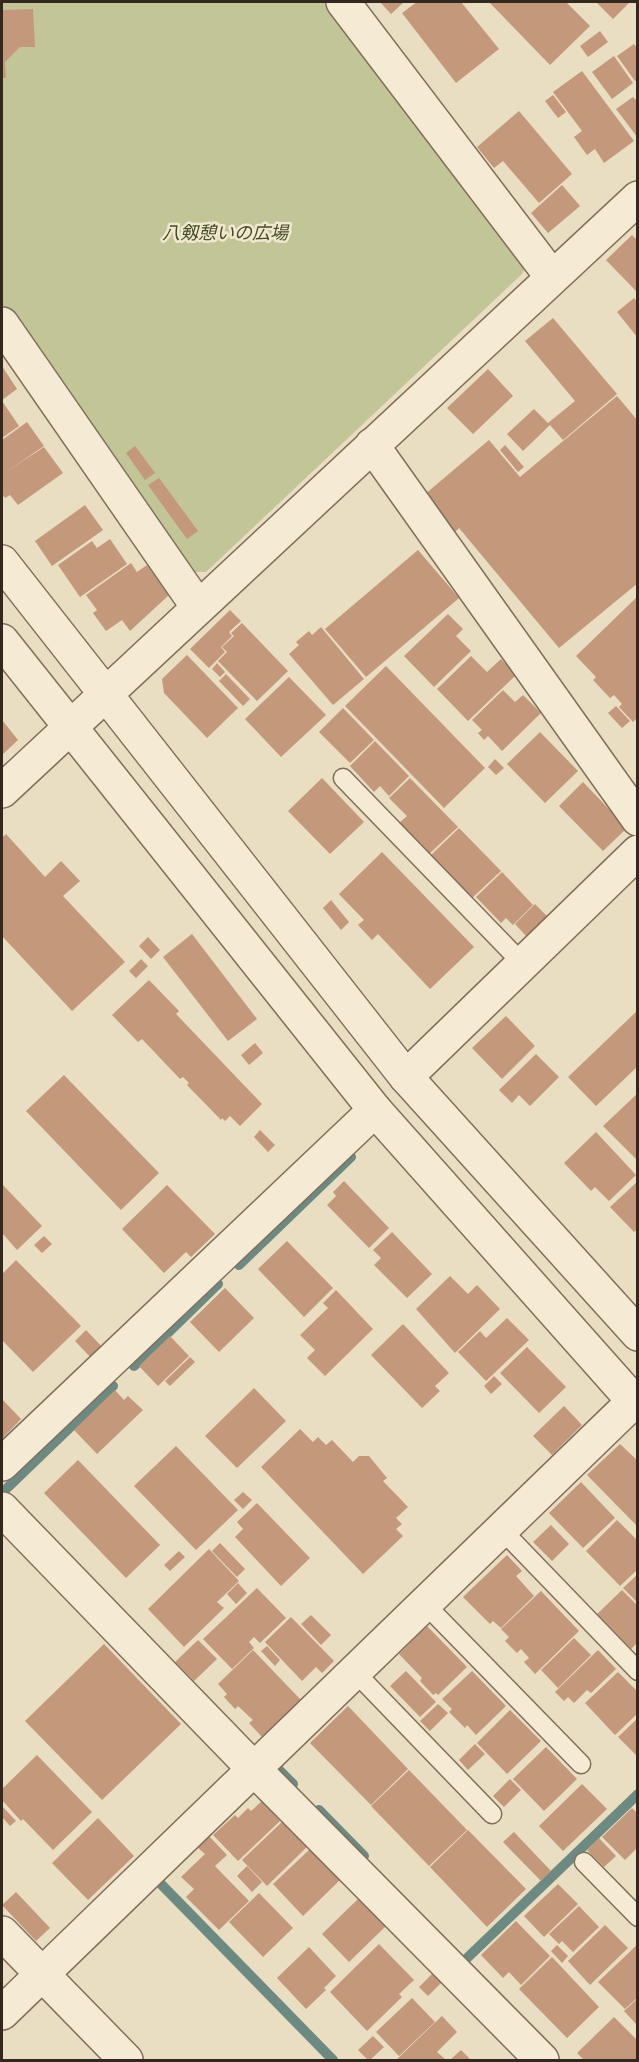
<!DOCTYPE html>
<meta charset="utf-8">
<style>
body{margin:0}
#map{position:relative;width:639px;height:2062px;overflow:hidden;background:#e9ddc2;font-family:Literata,serif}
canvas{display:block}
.frame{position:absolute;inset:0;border:3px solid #33281e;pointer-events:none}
</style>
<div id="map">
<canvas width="639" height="2062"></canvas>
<div class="frame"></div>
</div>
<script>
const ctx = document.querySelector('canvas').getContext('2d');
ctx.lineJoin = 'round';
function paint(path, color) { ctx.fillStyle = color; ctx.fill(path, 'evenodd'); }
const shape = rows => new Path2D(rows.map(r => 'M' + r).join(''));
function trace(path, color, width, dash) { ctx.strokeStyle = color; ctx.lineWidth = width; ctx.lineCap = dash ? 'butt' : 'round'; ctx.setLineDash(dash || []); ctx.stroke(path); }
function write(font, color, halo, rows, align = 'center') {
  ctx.font = font + ' Literata,"Noto Sans JP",serif'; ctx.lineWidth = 5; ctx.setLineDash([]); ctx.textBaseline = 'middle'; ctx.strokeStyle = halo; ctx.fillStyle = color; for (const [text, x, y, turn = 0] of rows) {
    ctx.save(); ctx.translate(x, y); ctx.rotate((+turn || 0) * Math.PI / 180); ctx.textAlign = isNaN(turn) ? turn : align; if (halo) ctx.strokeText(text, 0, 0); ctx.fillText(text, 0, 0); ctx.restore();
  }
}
const green = shape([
 [2,2,329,2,527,263,522,274,206,572,190,572,2,304]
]);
const stream = shape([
 [239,1265,351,1157],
 [134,1366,218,1284],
 [5,1490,113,1386],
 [278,1769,293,1784],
 [319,1810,364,1856],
 [158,1881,333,2060],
 [465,1960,638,1794]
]);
const building = shape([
 [380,2,404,2,391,14],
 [417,2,461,2,499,49,456,83,402,13],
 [489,2,566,2,590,26,550,65],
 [596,2,630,2,613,19],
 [33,9,35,47,20,47,5,62,6,78,2,78,2,10],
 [600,31,608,42,588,57,580,46],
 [634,44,638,49,638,79,635,81,617,56],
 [614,56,633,83,612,99,592,72],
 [582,71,634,141,604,163,595,149,587,155,574,137,582,131,553,92],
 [553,95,566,112,558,118,545,101],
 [633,97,638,102,638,138,616,109],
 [519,111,572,174,539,203,503,161,494,168,477,147],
 [562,185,580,206,548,233,531,213],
 [632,235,638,241,638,289,636,291,606,260],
 [634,298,638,303,638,338,617,312],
 [553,318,617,394,563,440,550,425,523,451,507,434,534,409,548,423,575,401,525,341],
 [2,366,17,389,2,400],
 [488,369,513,396,473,434,447,408],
 [617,396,638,421,638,583,559,648,459,528,455,532,424,495,489,440,520,477],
 [2,401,19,426,2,438],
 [27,422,44,446,6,472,44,447,63,473,18,505,10,495,5,498,2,494,2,440],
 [505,445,524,467,518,472,500,450],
 [135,446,155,473,145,480,126,453],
 [159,478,198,531,187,539,148,485],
 [85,505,103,530,52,566,35,541],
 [110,539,127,564,80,597,58,565,92,541,97,548],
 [418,550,459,598,366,677,325,629],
 [131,563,137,572,147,565,169,595,130,631,122,620,106,631,93,613,97,610,86,595],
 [638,596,638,717,633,722,619,707,622,704,614,695,610,698,593,680,596,677,576,656],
 [230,610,241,621,229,632,232,636,221,647,225,652,209,668,190,649],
 [448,614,463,629,456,636,471,651,434,687,404,656],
 [242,623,288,671,257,701,218,661,227,652,222,647,234,636,231,633],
 [321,627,364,679,333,705,289,654,299,645,296,642,309,631,312,635],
 [187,655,238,708,207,738,164,693,162,679],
 [471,656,487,672,501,659,516,675,468,721,437,689],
 [217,663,225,672,220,677,212,669],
 [386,666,485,768,444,808,345,706],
 [226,674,250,699,243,706,219,681],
 [289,677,326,715,281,757,245,719],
 [503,690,515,702,523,695,541,713,502,751,488,736,484,740,478,733,482,730,472,720],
 [616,706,630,721,622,728,608,713],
 [343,708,374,740,350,763,319,732],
 [2,720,18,740,2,755],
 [540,732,578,771,545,803,507,764],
 [375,741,409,776,389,796,380,786,374,792,350,766],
 [495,759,504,768,496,775,488,767],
 [322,778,364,822,330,854,288,811],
 [410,778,458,827,428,855,398,824,407,816,389,798],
 [583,782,627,828,603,851,559,806],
 [459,828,501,871,471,899,430,856],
 [6,834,45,877,61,861,80,881,63,896,125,962,72,1011,2,936,2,838],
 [382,852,474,947,430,989,378,934,372,940,358,925,364,920,339,894],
 [502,872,533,905,513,925,506,918,501,923,476,897],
 [331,900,349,922,341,930,323,908],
 [535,904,549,918,528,938,515,924],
 [192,934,257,1019,228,1041,163,957],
 [148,937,160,950,151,959,139,946],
 [141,959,148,966,136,978,129,971],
 [149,980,179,1011,176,1014,262,1104,240,1126,230,1116,225,1121,222,1118,221,1120,187,1085,189,1083,183,1077,180,1079,142,1039,138,1042,112,1015],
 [638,1010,638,1066,596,1106,568,1077],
 [506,1016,535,1046,502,1079,472,1048],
 [255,1043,263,1053,249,1065,241,1055],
 [536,1054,559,1077,530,1106,519,1095,512,1103,499,1090],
 [64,1075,159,1173,121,1210,26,1111],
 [638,1093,638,1161,603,1126],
 [260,1130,275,1145,268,1152,254,1137],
 [596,1132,636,1175,609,1201,595,1187,591,1191,564,1163],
 [344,1181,389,1228,369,1248,327,1205,336,1196,333,1192],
 [638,1181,638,1229,634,1232,610,1207],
 [2,1184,42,1226,17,1250,2,1233],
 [167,1185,215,1234,191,1257,186,1252,164,1273,122,1229],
 [392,1232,432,1274,407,1298,374,1265,381,1258,373,1250],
 [44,1236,52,1244,42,1253,34,1245],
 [287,1241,333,1288,304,1317,258,1269],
 [16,1260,81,1326,33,1372,2,1340,2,1274],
 [450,1276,468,1294,477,1285,500,1309,455,1353,416,1309],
 [225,1288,254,1318,219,1352,190,1322],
 [336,1290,373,1329,325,1376,307,1358,315,1350,300,1335,328,1308,323,1303],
 [507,1318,529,1340,486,1381,458,1352,480,1331,486,1338],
 [403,1324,449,1373,435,1386,440,1391,422,1408,371,1355],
 [86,1330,105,1350,94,1361,75,1341],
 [170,1336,189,1356,158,1386,139,1366],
 [527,1347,566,1387,539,1413,500,1373],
 [190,1357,195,1362,170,1386,165,1381],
 [494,1376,502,1384,491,1394,484,1386],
 [254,1388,286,1421,237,1468,205,1436],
 [115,1390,124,1400,128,1396,143,1410,97,1454,74,1430],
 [2,1399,21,1419,2,1439],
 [564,1406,582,1425,552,1455,533,1436],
 [300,1429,313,1442,318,1437,326,1445,332,1440,353,1462,359,1456,369,1456,387,1478,383,1481,408,1507,396,1518,402,1524,396,1529,403,1536,363,1574,261,1467],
 [620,1444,638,1461,638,1527,587,1475],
 [176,1446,238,1510,196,1550,134,1486],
 [78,1460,160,1545,126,1578,44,1493],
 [581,1482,615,1518,583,1548,549,1513],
 [243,1492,252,1500,243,1509,234,1500],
 [257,1503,310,1558,281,1586,235,1537,243,1529,237,1522],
 [617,1520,638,1541,638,1569,620,1586,586,1551],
 [551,1525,569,1544,552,1561,533,1542],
 [220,1543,245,1569,237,1577,212,1551],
 [209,1549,239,1581,217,1602,224,1608,184,1647,148,1609],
 [179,1551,185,1557,170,1571,164,1565],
 [507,1555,522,1571,516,1576,534,1596,501,1628,493,1621,490,1624,463,1597],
 [638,1574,638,1603,623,1588],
 [238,1583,247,1593,236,1604,227,1594],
 [257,1588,286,1618,260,1643,254,1637,249,1642,254,1648,232,1669,203,1639],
 [622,1590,638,1606,638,1642,631,1649,597,1614],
 [541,1591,579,1631,535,1674,524,1662,529,1658,521,1649,517,1653,505,1641,509,1637,501,1629],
 [311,1615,331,1635,321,1645,301,1624],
 [291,1617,334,1661,322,1673,316,1667,302,1681,265,1642],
 [427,1626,467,1667,438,1695,436,1693,433,1695,420,1681,422,1678,399,1654],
 [574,1638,591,1655,558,1688,541,1670],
 [198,1640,217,1659,194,1681,175,1662],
 [104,1644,181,1724,102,1800,25,1721],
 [267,1646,280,1660,275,1666,261,1651],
 [253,1650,301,1700,262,1737,249,1723,253,1720,238,1706,235,1709,224,1697,227,1694,218,1684],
 [598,1650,616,1669,591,1693,587,1690,574,1703,568,1697,564,1701,555,1692],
 [406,1671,436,1702,420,1717,390,1686],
 [472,1671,506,1706,476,1735,467,1725,465,1728,449,1712,452,1709,442,1699],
 [618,1672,638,1692,638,1713,615,1735,585,1703],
 [438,1704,448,1713,430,1731,420,1721],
 [348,1706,408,1769,371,1805,310,1743],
 [510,1710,541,1741,507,1774,477,1743],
 [638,1718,638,1757,618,1737],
 [475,1744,485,1754,468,1770,459,1760],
 [546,1747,577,1779,544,1811,513,1779],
 [37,1755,92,1812,53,1850,23,1819,21,1821,2,1800,2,1789],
 [409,1770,467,1830,429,1866,371,1806],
 [510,1779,521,1790,504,1807,493,1796],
 [582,1784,607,1809,563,1851,539,1826],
 [262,1801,280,1821,238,1861,213,1835,235,1815,238,1818,248,1808,251,1811],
 [2,1806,16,1821,10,1826,2,1817],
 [632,1808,638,1814,638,1847,625,1860,602,1837],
 [98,1818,134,1856,88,1900,52,1863],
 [283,1821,308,1846,267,1886,242,1860],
 [468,1830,526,1889,487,1927,430,1867],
 [514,1832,551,1871,541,1881,503,1842],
 [209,1836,227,1855,215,1866,249,1901,219,1930,186,1897,194,1889,181,1877,205,1854,197,1847],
 [599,1838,616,1856,604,1867,587,1850],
 [310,1849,340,1880,303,1916,273,1884],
 [247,1866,262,1882,252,1892,237,1876],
 [558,1884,578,1904,544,1937,524,1916],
 [16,1892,50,1928,36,1941,2,1905],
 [259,1893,293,1928,263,1957,229,1922],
 [359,1898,386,1926,349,1962,322,1934],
 [579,1906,599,1927,573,1952,562,1941,559,1944,549,1934],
 [516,1921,550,1956,521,1985,509,1972,503,1978,481,1955],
 [605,1925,628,1948,590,1985,568,1961],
 [379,1944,414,1980,399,1994,402,1997,367,2031,330,1992],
 [638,1944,638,1997,625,2009,598,1982],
 [557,1945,568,1956,562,1963,551,1951],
 [309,1947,336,1976,324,1988,326,1990,306,2009,277,1978],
 [552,1957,599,2007,567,2038,519,1989],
 [433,1973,442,1982,428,1996,419,1987],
 [412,1998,435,2022,399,2056,376,2032],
 [638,1998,638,2026,624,2011],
 [442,2016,457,2032,437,2052,446,2060,396,2060],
 [614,2017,638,2041,638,2060,584,2060,577,2053],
 [373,2036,384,2047,370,2060,368,2060,358,2050],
 [461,2050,471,2060,450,2060]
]);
const service = shape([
 [343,778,523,964],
 [501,1529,638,1671],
 [424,1603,581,1764],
 [354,1671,492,1814],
 [584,1862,638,1917]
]);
const minor = shape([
 [343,2,552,277],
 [2,324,198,607],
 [372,445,638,819],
 [406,1077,638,852],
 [2,1464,375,1110],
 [2,1509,253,1768,542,2060],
 [2,1933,126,2060],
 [2,2013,633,1402]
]);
const tertiary = shape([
 [2,562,406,1077,638,1334],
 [2,641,375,1110,638,1406],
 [2,791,638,198]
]);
const parkNames = [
 ["八剱憩いの広場",225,234]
];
paint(green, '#c2c697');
trace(stream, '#6c8982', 10);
paint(building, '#c4987b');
trace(service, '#826f5b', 21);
trace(minor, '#826f5b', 36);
trace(tertiary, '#826f5b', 36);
trace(service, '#f5ebd5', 18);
trace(minor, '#f5ebd5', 33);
trace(tertiary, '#f5ebd5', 33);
write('italic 18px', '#444d26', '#f2e8d1', parkNames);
</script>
